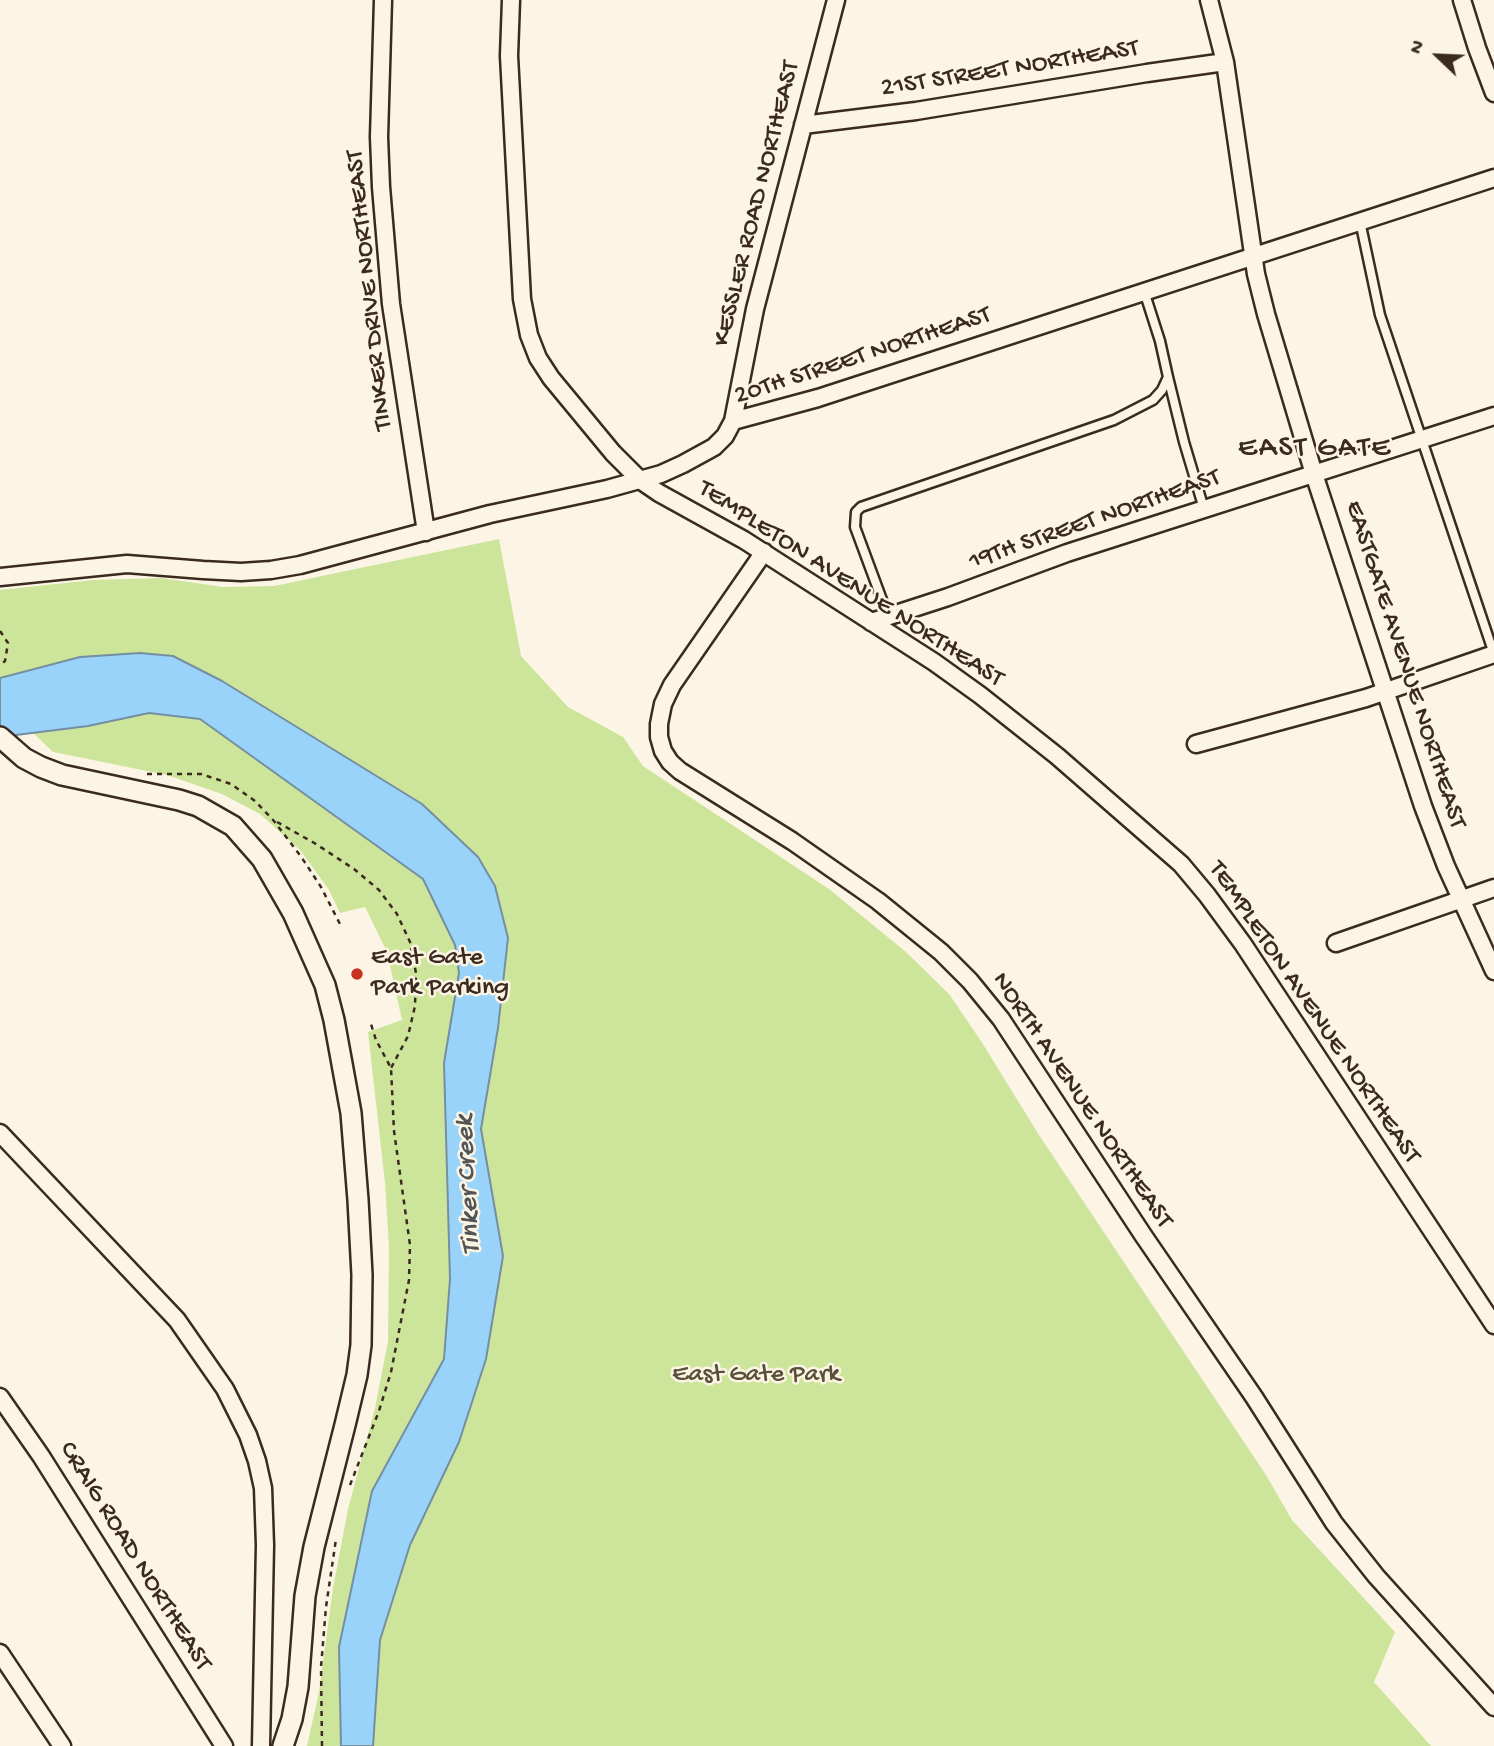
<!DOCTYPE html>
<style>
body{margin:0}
#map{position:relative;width:1494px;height:1746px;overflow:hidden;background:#fcf5e5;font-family:"Gochi Hand",sans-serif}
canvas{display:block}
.north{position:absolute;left:1403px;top:21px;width:70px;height:70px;-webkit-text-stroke:5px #fcf5e5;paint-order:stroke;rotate:293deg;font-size:19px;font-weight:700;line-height:28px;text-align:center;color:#3b2a1e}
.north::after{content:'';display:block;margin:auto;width:24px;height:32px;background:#3b2a1e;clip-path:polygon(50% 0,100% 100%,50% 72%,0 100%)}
</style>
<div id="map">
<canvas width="1494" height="1746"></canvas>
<div class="north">N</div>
</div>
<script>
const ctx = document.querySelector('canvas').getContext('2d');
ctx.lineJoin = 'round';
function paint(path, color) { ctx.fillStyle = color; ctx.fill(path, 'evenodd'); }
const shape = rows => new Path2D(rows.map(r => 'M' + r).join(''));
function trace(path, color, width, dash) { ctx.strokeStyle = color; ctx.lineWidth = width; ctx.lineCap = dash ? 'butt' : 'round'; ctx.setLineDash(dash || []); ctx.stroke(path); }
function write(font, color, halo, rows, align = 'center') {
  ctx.font = font + ' "Gochi Hand",sans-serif'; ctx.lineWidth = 5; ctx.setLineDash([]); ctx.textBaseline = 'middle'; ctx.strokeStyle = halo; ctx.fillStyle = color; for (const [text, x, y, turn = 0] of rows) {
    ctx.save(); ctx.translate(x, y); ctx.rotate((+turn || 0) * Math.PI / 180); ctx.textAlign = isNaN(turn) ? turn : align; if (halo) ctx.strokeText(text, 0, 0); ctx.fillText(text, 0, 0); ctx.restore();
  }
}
const green = shape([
 [499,539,521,656,568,707,623,737,643,766,829,889,906,952,949,994,981,1041,1039,1135,1266,1475,1292,1520,1395,1632,1374,1682,1431,1746,307,1746,319,1692,333,1588,348,1509,375,1408,388,1341,389,1248,385,1183,368,1032,402,1020,387,952,365,907,340,913,329,890,300,850,260,814,222,794,167,775,53,752,0,701,0,590,93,580,161,578,223,587,274,586]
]);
const water = shape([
 [140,653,173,656,222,681,422,804,478,857,495,886,508,938,498,1028,481,1129,503,1256,486,1359,459,1442,410,1545,380,1640,373,1746,341,1746,339,1647,372,1491,444,1359,450,1279,444,1063,459,973,455,945,423,879,200,719,149,713,88,726,0,737,0,678,80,657,140,653]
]);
const path = shape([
 [0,631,8,643,5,661,0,665],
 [147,774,201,774,231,784,255,801,274,821,302,858,321,887,342,928],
 [277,822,316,844,354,869,379,890,397,914,410,942,416,973,415,1006,408,1036,391,1068],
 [350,1485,379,1411,391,1372,409,1280,410,1245,394,1131,391,1068,376,1040,370,1021],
 [322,1746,321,1667,326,1607,336,1539]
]);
const service = shape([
 [1360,221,1380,315,1494,654],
 [1168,377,1184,442,1204,509],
 [888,616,855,527,856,512,861,507,1114,420,1153,400,1162,390,1168,377,1160,341,1144,291]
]);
const minor = shape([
 [383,0,379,137,381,187,391,304,426,532],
 [511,0,509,56,522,299,529,335,538,358,551,378,613,453,640,480,659,493,744,540,934,662,980,695,1057,756,1181,864,1207,895,1243,944,1494,1325],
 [1209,0,1225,62,1256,274,1266,314,1314,474,1423,806,1446,866,1494,971],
 [1462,0,1477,48,1494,93],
 [803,125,916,111,1147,73,1225,62],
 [733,421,755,309,836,0],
 [764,552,672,685,663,704,659,724,659,737,663,751,670,762,680,771,792,841,878,901,941,952,970,981,1001,1019,1143,1235,1254,1397,1334,1523,1376,1576,1494,1707],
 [0,577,127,564,203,570,241,572,271,570,300,565,490,514,607,489,661,474,683,464,714,447,725,436,733,421,818,398,1494,178],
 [871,622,948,597,1067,553,1494,416],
 [1196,744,1366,698,1494,654],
 [1336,943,1494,888],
 [0,1133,177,1320,225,1389,248,1435,257,1461,263,1488,265,1545,261,1746],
 [0,1397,41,1456,224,1746],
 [0,1653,62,1746]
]);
const tertiary = shape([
 [0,737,24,758,41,767,62,775,179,800,198,806,233,826,262,859,293,913,325,985,334,1020,351,1113,358,1200,362,1275,361,1345,357,1375,345,1425,314,1547,305,1596,298,1687,292,1719,283,1746]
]);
const markers = [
 [357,974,7,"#c8321e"]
];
const streetNames = [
 ["21ST STREET NORTHEAST",1010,70,-9],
 ["KESSLER ROAD NORTHEAST",758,204,-76],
 ["TINKER DRIVE NORTHEAST",371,290,-96],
 ["20TH STREET NORTHEAST",863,357,-18],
 ["19TH STREET NORTHEAST",1095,521,-19],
 ["TEMPLETON AVENUE NORTHEAST",850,585,33],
 ["EASTGATE AVENUE NORTHEAST",1404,665,72],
 ["TEMPLETON AVENUE NORTHEAST",1313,1013,56],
 ["NORTH AVENUE NORTHEAST",1081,1101,56],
 ["CRAIG ROAD NORTHEAST",134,1557,58]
];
const poiNames = [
 ["East Gate",371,959],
 ["Park Parking",371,989]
];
const parkNames = [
 ["East Gate Park",756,1376]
];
const waterNames = [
 ["Tinker Creek",470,1185,-93]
];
const quarterNames = [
 ["EAST GATE",1315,450]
];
paint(green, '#cde59b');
paint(water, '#9ad3f9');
trace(water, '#748fa1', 2);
trace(service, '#3b2a1e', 13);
trace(minor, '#3b2a1e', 21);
trace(tertiary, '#3b2a1e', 24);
trace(path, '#3b2a1e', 2.5, [5, 5]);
trace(service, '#fcf5e5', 8);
trace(minor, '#fcf5e5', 16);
trace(tertiary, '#fcf5e5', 19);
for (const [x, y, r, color] of markers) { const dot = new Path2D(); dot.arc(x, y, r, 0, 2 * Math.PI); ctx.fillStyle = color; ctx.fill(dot); trace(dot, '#fcf5e5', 2.5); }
write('26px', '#3b2a1e', '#fcf5e5', streetNames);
write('26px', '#3b2a1e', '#fcf5e5', poiNames, 'left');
write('26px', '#584f37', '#fcf5e5', parkNames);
write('italic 28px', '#535455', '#fcf5e5', waterNames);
ctx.letterSpacing = '2px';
write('30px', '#3b2a1e', '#fcf5e5', quarterNames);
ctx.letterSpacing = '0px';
</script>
